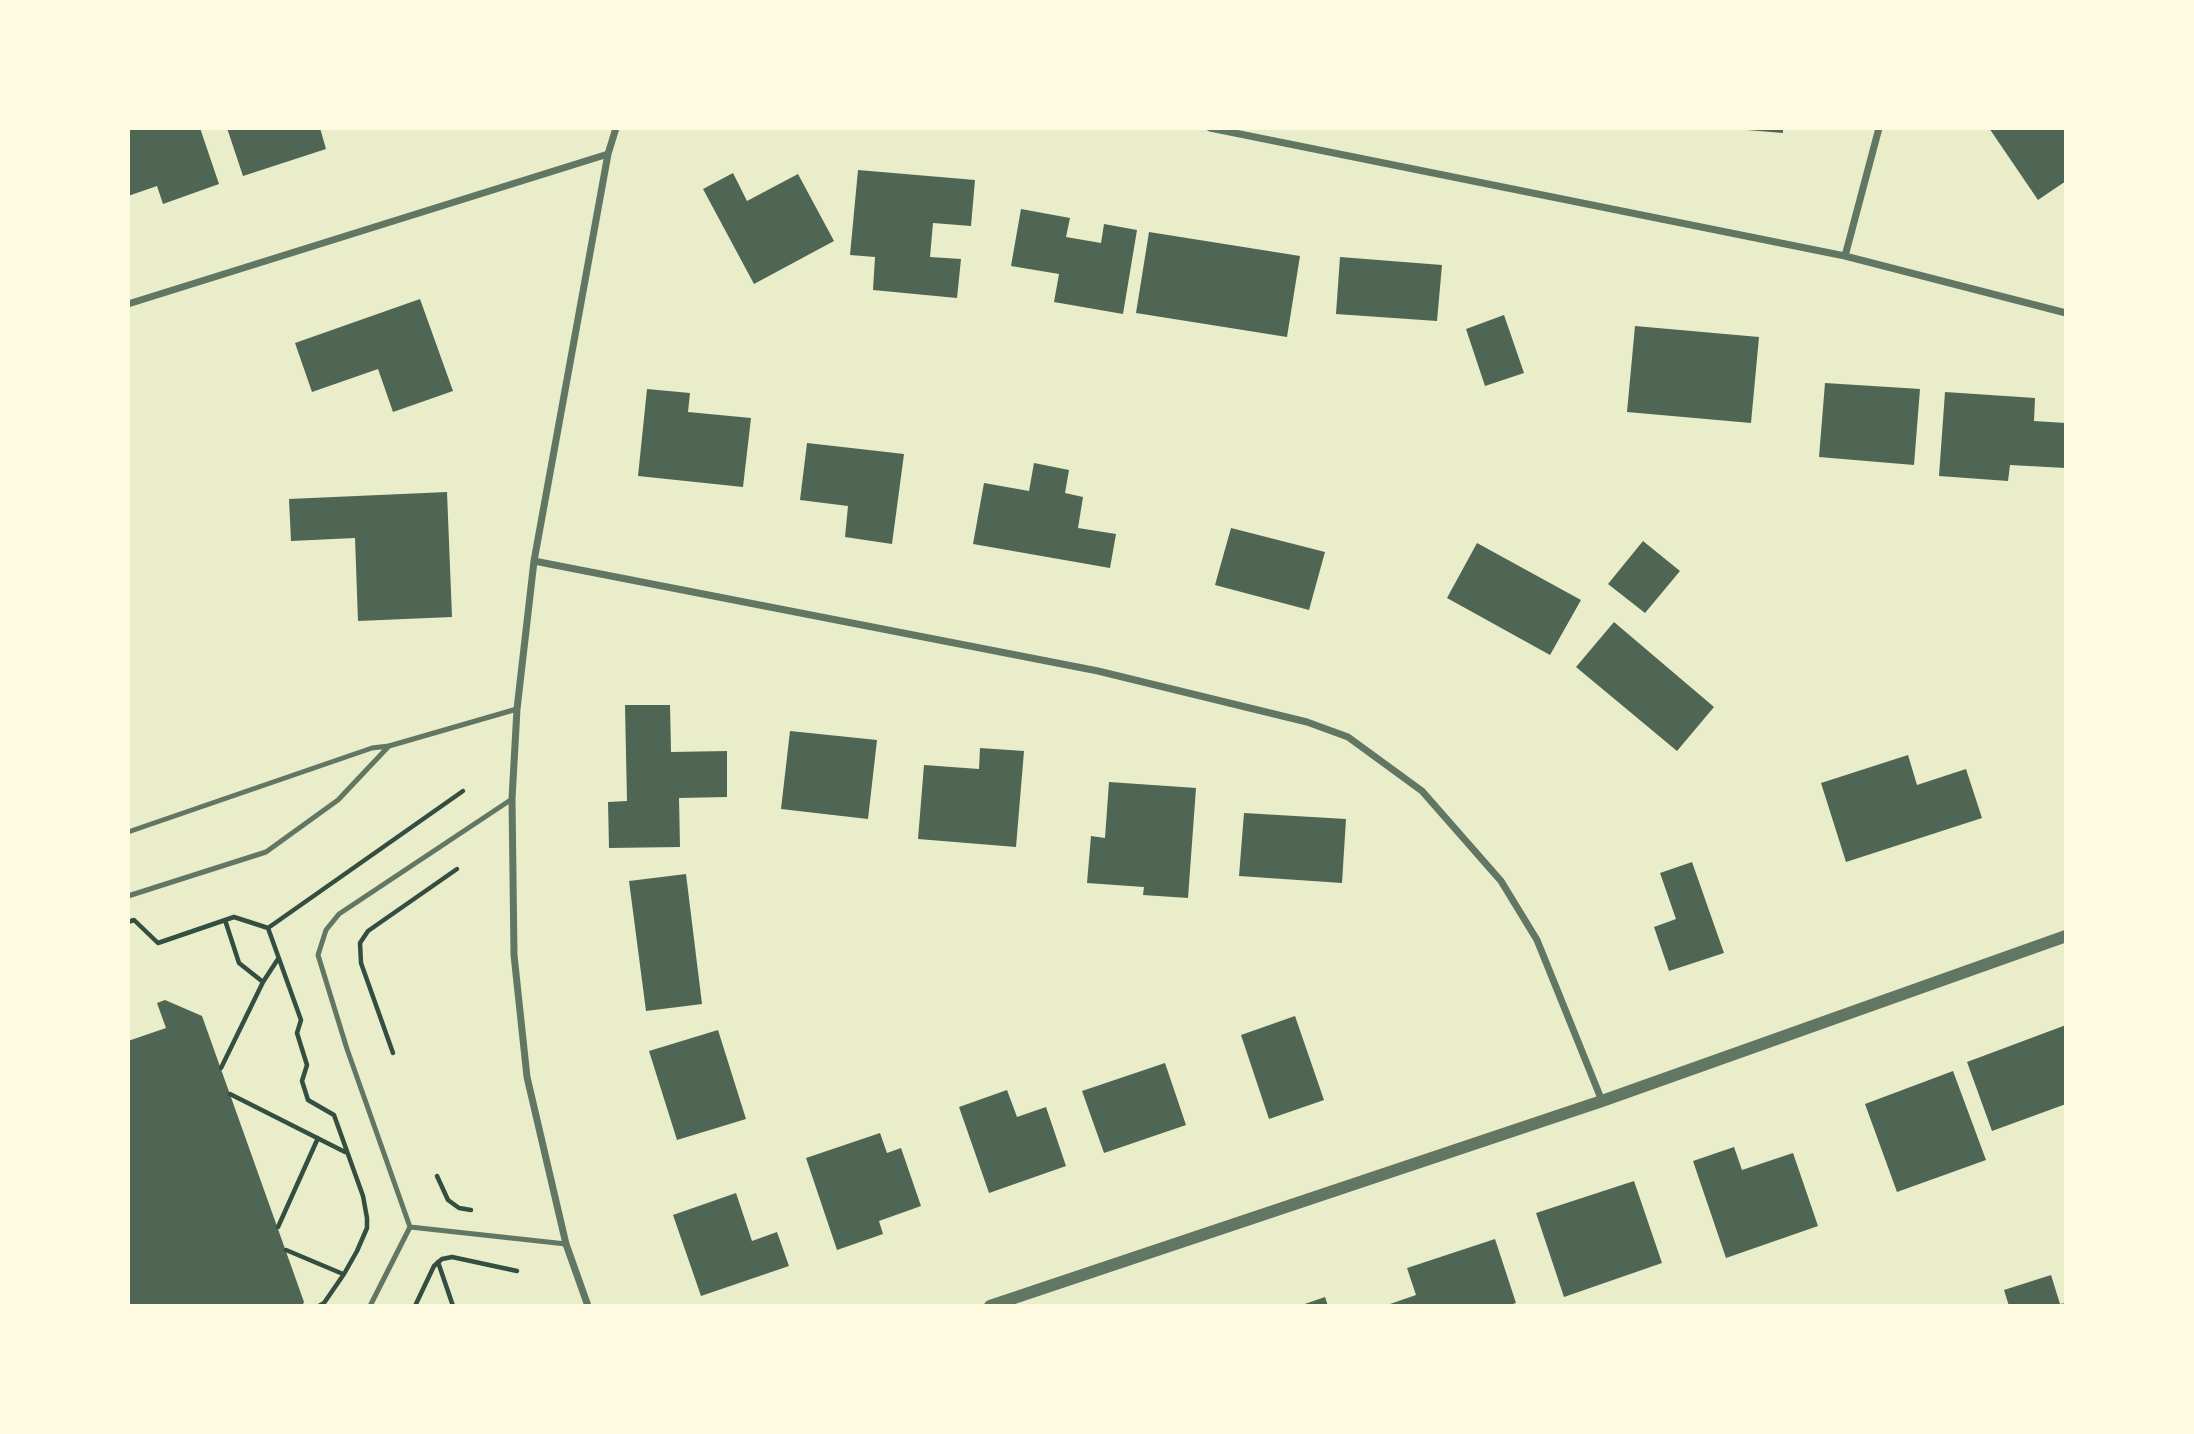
<!DOCTYPE html>
<style>
body{margin:0}
#map{position:relative;width:2194px;height:1434px;overflow:hidden;background:#e9edc9;font-family:"Nunito Sans",sans-serif}
canvas{display:block}
.frame{position:absolute;inset:0;border:130px solid #fefae0;pointer-events:none}
</style>
<div id="map">
<canvas width="2194" height="1434"></canvas>
<div class="frame"></div>
</div>
<script>
const ctx = document.querySelector('canvas').getContext('2d');
ctx.lineJoin = 'round';
function paint(path, color) { ctx.fillStyle = color; ctx.fill(path, 'evenodd'); }
const shape = rows => new Path2D(rows.map(r => 'M' + r).join(''));
function trace(path, color, width, dash) { ctx.strokeStyle = color; ctx.lineWidth = width; ctx.lineCap = dash ? 'butt' : 'round'; ctx.setLineDash(dash || []); ctx.stroke(path); }
const building = shape([
 [128,128,200,128,219,184,163,204,157,186,128,196],
 [227,128,320,128,326,149,243,176],
 [1747,128,1783,128,1783,133,1747,130],
 [1989,128,2066,128,2066,181,2038,200],
 [858,170,975,180,971,226,933,223,930,257,961,259,957,298,873,290,875,257,850,255],
 [733,173,747,201,798,174,834,241,754,284,703,189],
 [1021,209,1070,218,1066,237,1101,243,1104,224,1137,230,1123,314,1054,302,1059,274,1011,266],
 [1149,232,1300,256,1287,337,1136,313],
 [1340,257,1442,265,1437,321,1336,314],
 [420,299,453,391,393,412,378,369,312,392,295,343],
 [1504,315,1524,373,1485,386,1466,329],
 [1635,326,1759,337,1751,423,1627,412],
 [1825,383,1920,389,1914,465,1819,457],
 [647,389,690,393,688,412,751,418,743,487,638,476],
 [1945,392,2035,398,2034,421,2066,423,2066,468,2010,465,2008,481,1939,476],
 [807,443,904,454,892,544,845,537,848,506,800,500],
 [1034,463,1069,470,1065,493,1083,497,1078,528,1116,534,1110,568,973,544,984,483,1029,491],
 [447,492,452,617,358,621,355,538,291,541,289,499],
 [1231,528,1325,552,1309,610,1215,585],
 [1643,541,1680,571,1645,613,1608,584],
 [1477,543,1581,600,1550,655,1447,598],
 [1614,622,1714,707,1677,751,1576,667],
 [625,705,670,705,671,752,727,751,727,797,679,798,680,847,609,848,608,802,627,801],
 [790,731,877,740,868,819,781,809],
 [980,748,1024,751,1016,847,918,839,924,765,979,769],
 [1908,755,1917,785,1966,769,1982,818,1846,862,1821,783],
 [1109,782,1196,788,1188,898,1143,895,1144,887,1087,883,1091,836,1105,838],
 [1244,813,1346,819,1342,883,1239,876],
 [1692,862,1724,953,1669,971,1654,927,1676,919,1660,873],
 [686,874,702,1004,646,1011,629,881],
 [165,1000,202,1016,304,1302,302,1306,128,1306,128,1041,166,1028,157,1003],
 [1295,1016,1324,1100,1269,1119,1241,1035],
 [2066,1025,2066,1104,1992,1131,1967,1062],
 [718,1030,746,1119,677,1140,649,1051],
 [1165,1063,1186,1125,1104,1153,1082,1091],
 [1953,1071,1986,1160,1897,1192,1865,1104],
 [1007,1090,1017,1117,1046,1107,1066,1166,989,1193,959,1107],
 [880,1133,887,1153,901,1148,921,1206,879,1221,883,1234,837,1250,806,1158],
 [1734,1147,1742,1170,1793,1153,1818,1226,1726,1258,1693,1161],
 [1634,1181,1662,1263,1564,1297,1536,1213],
 [736,1193,752,1241,777,1232,789,1266,701,1296,673,1215],
 [1495,1239,1516,1303,1507,1306,1391,1306,1390,1304,1416,1295,1407,1268],
 [2051,1275,2060,1304,2066,1303,2066,1306,2009,1306,2004,1290],
 [1325,1297,1328,1306,1299,1306]
]);
const path = shape([
 [225,920,239,963,263,982],
 [128,922,134,920,158,943,234,917,268,928,301,1020,297,1033,307,1065,302,1081,308,1100,334,1115,363,1196,367,1218,367,1228,357,1251,344,1274,324,1303,319,1306],
 [268,928,463,791],
 [393,1053,361,963,360,943,368,931,457,869],
 [221,1068,263,982,278,959],
 [230,1094,345,1152],
 [437,1176,448,1200,459,1208,471,1210],
 [278,1227,318,1138],
 [286,1250,343,1274],
 [438,1262,453,1306],
 [415,1306,434,1266,442,1259,452,1257,517,1271]
]);
const service = shape([
 [512,799,339,914,326,930,318,955,347,1049,410,1227,566,1244],
 [128,832,372,748,389,746,517,709],
 [128,896,266,852,338,800,389,746],
 [370,1306,410,1227]
]);
const minor = shape([
 [1210,128,1845,256,2066,313],
 [1845,256,1879,128],
 [128,304,608,154],
 [534,561,1098,671,1307,722,1348,737,1422,791,1501,881,1537,940,1602,1101],
 [588,1306,566,1244,527,1077,514,955,512,799,517,709,534,561,608,154,616,128]
]);
const tertiary = shape([
 [990,1306,1602,1101,2066,936]
]);
paint(building, '#4f6655');
trace(path, '#344e41', 4.5);
trace(service, '#617663', 5);
trace(minor, '#617663', 7);
trace(tertiary, '#617663', 12);
</script>
